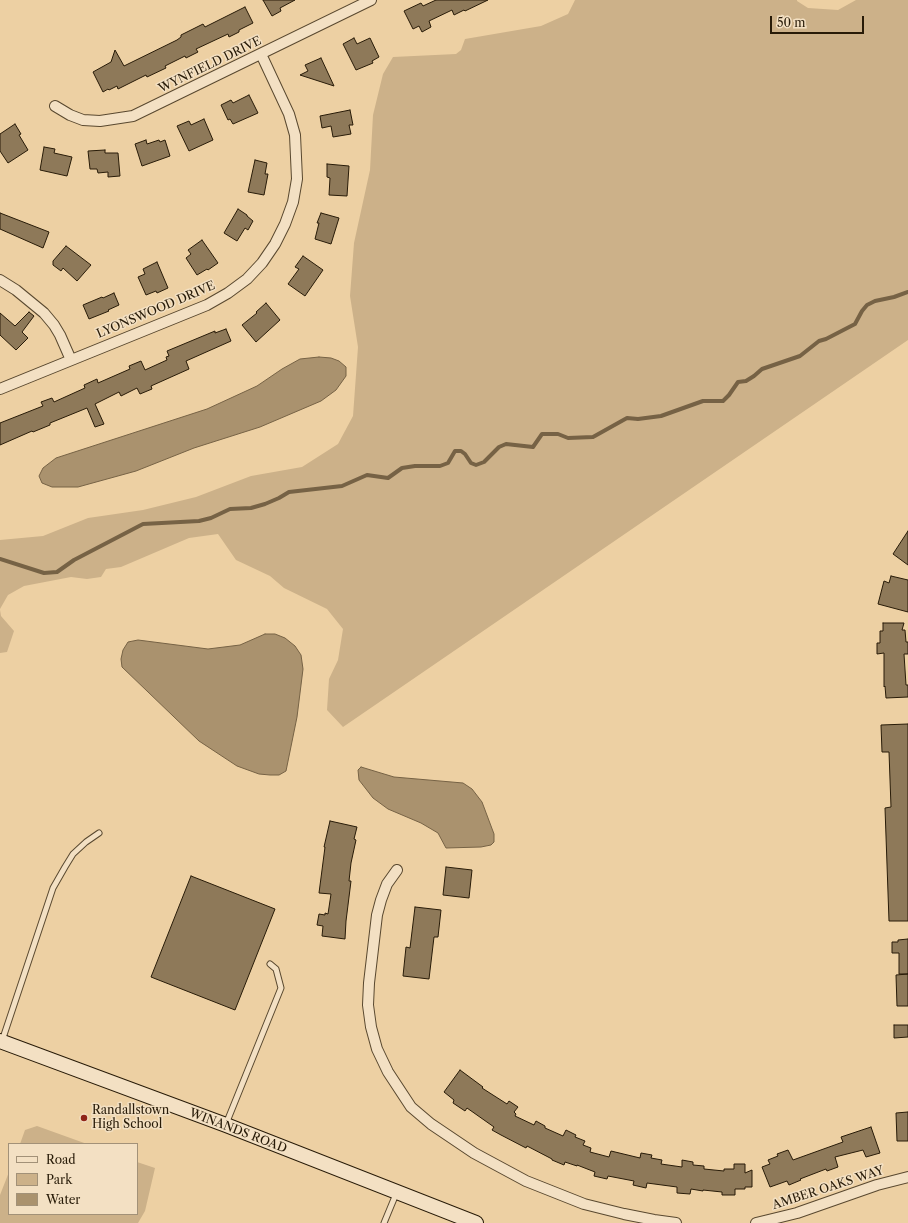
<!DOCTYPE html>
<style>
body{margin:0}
#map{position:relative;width:908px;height:1223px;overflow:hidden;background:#edd0a3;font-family:"Libre Caslon Text",serif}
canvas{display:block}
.legend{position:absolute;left:8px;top:1143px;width:130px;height:72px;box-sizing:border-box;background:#f3e0c3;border:1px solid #a29178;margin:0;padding:5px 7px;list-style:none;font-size:12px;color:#281b08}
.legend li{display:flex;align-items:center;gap:8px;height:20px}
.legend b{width:20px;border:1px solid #a29178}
.scale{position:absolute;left:770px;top:16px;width:94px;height:18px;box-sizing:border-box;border:2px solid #281b08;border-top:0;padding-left:5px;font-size:12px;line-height:14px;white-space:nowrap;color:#281b08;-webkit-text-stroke:3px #f3e0c3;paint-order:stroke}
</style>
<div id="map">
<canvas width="908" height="1223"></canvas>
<ul class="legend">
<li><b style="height:5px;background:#f3e0c3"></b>Road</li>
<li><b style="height:11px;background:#ccb189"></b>Park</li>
<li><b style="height:11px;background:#aa926e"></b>Water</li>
</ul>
<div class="scale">50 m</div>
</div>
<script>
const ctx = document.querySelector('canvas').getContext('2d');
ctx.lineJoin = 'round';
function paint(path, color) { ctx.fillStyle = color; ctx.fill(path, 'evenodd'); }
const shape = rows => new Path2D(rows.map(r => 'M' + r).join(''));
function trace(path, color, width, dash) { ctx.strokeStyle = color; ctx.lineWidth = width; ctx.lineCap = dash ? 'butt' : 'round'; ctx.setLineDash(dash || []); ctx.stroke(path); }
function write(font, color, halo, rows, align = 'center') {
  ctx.font = font + ' "Libre Caslon Text",serif'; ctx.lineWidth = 3; ctx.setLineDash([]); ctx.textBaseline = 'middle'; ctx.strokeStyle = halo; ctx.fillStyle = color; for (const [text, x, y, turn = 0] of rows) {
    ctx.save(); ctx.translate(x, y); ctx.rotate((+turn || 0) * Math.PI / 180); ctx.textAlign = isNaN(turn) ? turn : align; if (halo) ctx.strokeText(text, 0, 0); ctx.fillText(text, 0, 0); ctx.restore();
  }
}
const green = shape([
 [575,0,797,0,797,1,808,8,838,10,856,0,908,0,908,340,343,727,327,710,329,679,338,660,343,629,327,609,284,588,270,576,236,560,218,534,189,538,121,567,106,569,101,577,87,579,71,577,24,586,8,595,0,609,0,540,43,536,88,518,143,510,196,497,251,476,302,467,338,444,353,416,358,347,350,296,354,243,370,170,373,115,383,74,393,57,456,54,461,50,465,39,541,26,568,14],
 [0,610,1,616,14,631,7,652,0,653],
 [37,1126,87,1144,20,1144,25,1130],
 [137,1162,155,1168,145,1211,138,1223,0,1223,0,1195,9,1172,9,1214,137,1214]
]);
const water = shape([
 [319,357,331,358,339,361,346,367,346,376,336,390,321,401,260,427,194,448,136,471,78,487,52,487,42,483,39,476,43,468,56,458,207,409,257,386,282,369,300,359,319,357],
 [265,634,275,634,285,638,295,646,301,655,303,669,297,717,286,771,279,775,270,775,259,774,237,766,199,741,122,667,121,659,123,650,128,642,138,640,208,649,240,645,265,634],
 [361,767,394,777,463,783,472,789,482,802,494,834,494,842,491,845,481,847,446,848,438,833,421,823,388,809,373,798,359,780,358,770,361,767]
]);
const stream = shape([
 [0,559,44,573,57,572,74,560,143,524,199,521,211,518,230,509,251,508,265,504,279,498,289,492,342,486,367,475,388,478,402,468,415,466,440,466,448,463,455,451,461,451,465,454,471,463,476,465,484,462,499,447,506,444,533,447,542,434,558,434,568,438,593,437,627,418,638,419,661,416,703,401,723,401,729,395,738,382,746,381,754,376,762,369,800,356,819,341,826,339,855,324,862,311,867,305,875,301,894,297,908,292]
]);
const building = shape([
 [263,0,295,0,280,8,281,11,272,16,263,0],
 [436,0,488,0,465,11,464,10,454,15,452,10,429,21,431,27,422,32,419,26,413,29,404,11,421,3,423,6,436,0],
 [245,7,253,23,239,30,239,32,229,37,228,34,196,49,198,52,186,58,185,56,165,66,166,68,147,77,146,75,118,89,117,86,109,90,108,89,103,92,93,72,111,62,115,50,124,66,177,40,181,37,181,35,203,24,205,27,245,7],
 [354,38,357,44,370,38,379,57,372,61,373,63,356,70,343,44,354,38],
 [321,58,334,86,300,75,308,71,305,65,321,58],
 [249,95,258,113,233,124,230,119,228,120,221,105,231,100,233,103,249,95],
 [350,110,353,125,349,125,351,134,333,137,331,126,322,128,320,116,350,110],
 [204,119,213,140,189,151,177,126,189,121,191,125,204,119],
 [15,124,21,134,19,135,28,150,8,163,0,151,0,134,15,124],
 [146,140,147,144,159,140,160,142,165,140,170,156,142,166,135,144,146,140],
 [44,147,55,149,54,153,72,157,67,176,40,170,44,147],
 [105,150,105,153,118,153,120,176,108,177,108,172,98,173,97,169,90,169,88,151,105,150],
 [255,160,267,163,265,174,268,174,264,195,248,192,255,160],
 [327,164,349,166,347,196,329,195,330,178,327,177,327,164],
 [238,209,247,215,247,216,253,221,248,230,245,228,237,241,224,233,238,209],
 [0,213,49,232,43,248,0,229,0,213],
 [321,213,339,218,331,244,315,239,319,223,317,223,321,213],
 [202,240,218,263,208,270,207,269,197,275,186,258,191,254,188,250,202,240],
 [66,246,91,265,77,281,63,268,61,271,53,265,53,261,66,246],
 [303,256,323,270,305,296,288,284,299,269,295,267,303,256],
 [157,262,168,288,157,293,156,291,146,295,138,277,145,274,143,269,157,262],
 [114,293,119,305,108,310,109,311,89,319,83,305,102,297,103,298,114,293],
 [266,303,280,320,256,342,242,325,257,313,256,312,266,303],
 [29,312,34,316,22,332,28,338,16,350,0,335,0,313,15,326,29,312],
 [226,329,231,341,186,361,189,369,151,386,152,389,140,394,137,388,121,396,119,392,95,404,104,424,95,427,87,408,50,423,50,425,33,432,32,431,0,445,0,423,43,406,41,402,52,398,54,402,85,388,84,385,97,379,98,383,130,369,129,366,141,361,145,370,167,360,166,357,169,356,167,351,215,331,215,333,226,329],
 [908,531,908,565,893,554,908,531],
 [891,576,908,580,908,612,878,604,884,581,889,583,891,576],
 [883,623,904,623,902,630,905,630,906,642,908,642,908,654,904,654,906,685,908,685,908,697,886,698,885,686,884,687,884,653,877,654,877,643,880,643,880,631,883,631,883,623],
 [908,724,908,921,889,921,885,808,891,807,889,752,882,752,881,725,908,724],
 [330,821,357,827,354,839,356,840,351,863,349,881,351,881,346,921,345,939,322,936,323,926,317,925,319,914,325,915,325,913,328,914,331,894,319,893,325,847,324,847,330,821],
 [446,867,472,870,469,898,443,895,446,867],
 [191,876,275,909,235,1010,151,977,191,876],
 [415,907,441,910,438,937,434,937,429,979,403,976,406,947,410,948,415,907],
 [908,939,908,974,899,974,899,953,892,953,892,942,898,942,898,940,908,939],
 [908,974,908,1006,897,1006,896,975,908,974],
 [894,1025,908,1025,908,1037,894,1038,894,1025],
 [460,1070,483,1087,482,1088,507,1104,509,1101,518,1107,514,1112,516,1114,515,1116,534,1125,536,1121,545,1126,545,1128,563,1136,566,1130,576,1135,575,1137,585,1141,583,1145,591,1148,590,1152,609,1157,611,1151,640,1158,641,1153,652,1155,651,1158,662,1160,661,1164,682,1167,682,1160,693,1162,693,1165,704,1166,704,1169,724,1171,724,1169,734,1169,734,1164,745,1164,745,1173,752,1170,752,1187,745,1187,745,1189,735,1189,735,1195,722,1195,722,1192,703,1190,703,1191,691,1189,690,1194,677,1193,677,1187,647,1183,646,1188,633,1185,634,1181,608,1176,607,1179,594,1176,595,1172,577,1165,577,1166,565,1162,564,1165,552,1160,552,1159,527,1146,526,1148,501,1135,492,1130,494,1127,467,1108,465,1111,453,1103,454,1100,444,1092,460,1070],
 [908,1112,908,1141,897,1141,896,1113,908,1112],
 [871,1127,880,1153,866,1157,863,1150,835,1157,838,1167,827,1171,826,1169,800,1179,801,1180,789,1185,787,1181,770,1187,762,1167,770,1164,768,1160,778,1156,777,1154,788,1150,793,1160,843,1142,841,1137,871,1127]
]);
const lane = shape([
 [2,1041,53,888,65,867,73,854,86,842,99,833],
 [226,1124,281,988,276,969,270,964],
 [384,1223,396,1194]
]);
const street = shape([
 [55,106,70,115,83,120,100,121,133,116,371,0],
 [0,280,16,290,44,313,54,325,60,335,71,360],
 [0,389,207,305,228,293,247,279,262,263,275,244,285,224,293,202,297,179,295,135,289,114,261,54],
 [397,870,387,884,381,900,377,915,369,983,368,1005,371,1027,377,1049,388,1072,411,1107,431,1124,474,1153,526,1181,584,1204,624,1214,654,1220,676,1223],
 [756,1223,797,1213,877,1185,908,1177]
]);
const secondary = shape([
 [0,1041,226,1125,476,1223]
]);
const markers = [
 [84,1118,4,"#8f2418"]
];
const streetNames = [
 ["WYNFIELD DRIVE",210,65,-26],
 ["LYONSWOOD DRIVE",156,310,-23],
 ["WINANDS ROAD",238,1131,21],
 ["AMBER OAKS WAY",828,1188,-18]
];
const poiNames = [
 ["Randallstown",92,1111],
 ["High School",92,1125]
];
paint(green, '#ccb189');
paint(water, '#aa926e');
trace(water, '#766245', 1);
trace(stream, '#766245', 4);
paint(building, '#8e7959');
trace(building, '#281b08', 1);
trace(lane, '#59482f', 7);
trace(street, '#59482f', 12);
trace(secondary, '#281b08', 16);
trace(lane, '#f3e0c3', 5);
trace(street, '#f3e0c3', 10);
trace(secondary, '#f3e0c3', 14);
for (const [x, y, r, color] of markers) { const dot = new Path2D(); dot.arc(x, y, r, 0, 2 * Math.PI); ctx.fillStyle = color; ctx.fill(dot); trace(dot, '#f3e0c3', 1.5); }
write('12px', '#281b08', '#f3e0c3', streetNames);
write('12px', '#281b08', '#f3e0c3', poiNames, 'left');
</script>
